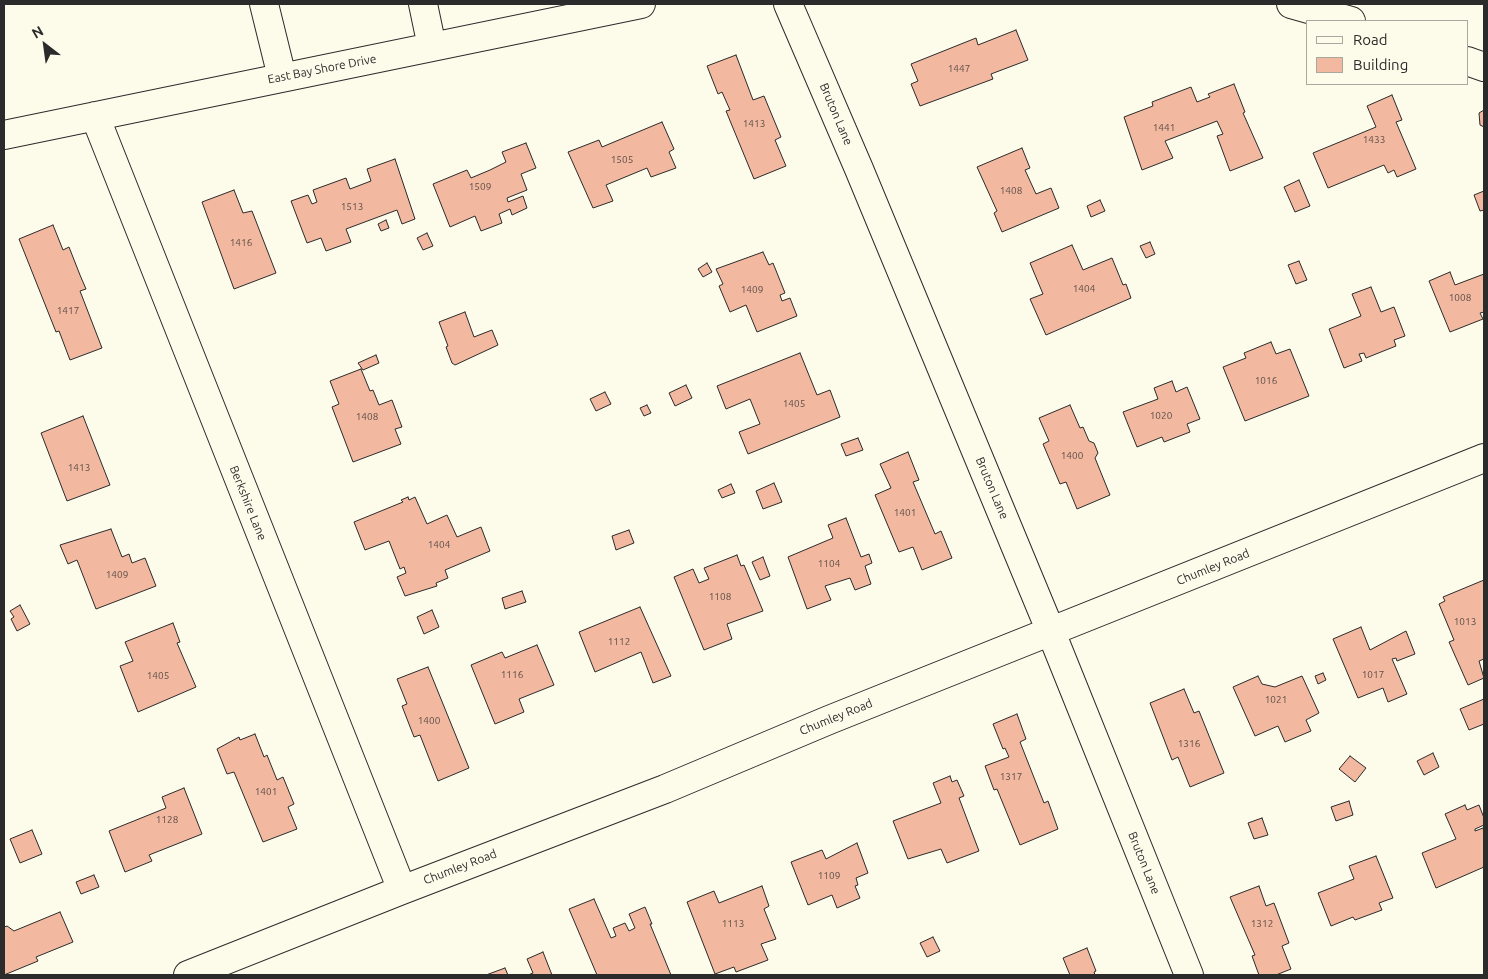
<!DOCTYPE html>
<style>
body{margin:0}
#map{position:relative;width:1488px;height:979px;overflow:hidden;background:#fdfbea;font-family:Ubuntu,sans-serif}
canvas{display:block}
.frame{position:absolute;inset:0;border:5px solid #2b2b2b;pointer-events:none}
.legend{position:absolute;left:1306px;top:20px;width:162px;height:65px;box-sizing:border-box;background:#fdfbea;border:1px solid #a9a89e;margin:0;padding:6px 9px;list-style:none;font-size:15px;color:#2b2b2b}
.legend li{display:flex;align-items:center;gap:10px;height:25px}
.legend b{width:25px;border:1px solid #a9a89e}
.north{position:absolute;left:20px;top:20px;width:50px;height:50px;-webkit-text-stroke:4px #fdfbea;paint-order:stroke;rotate:330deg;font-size:14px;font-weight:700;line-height:20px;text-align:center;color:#2b2b2b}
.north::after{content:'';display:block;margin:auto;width:18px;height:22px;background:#2b2b2b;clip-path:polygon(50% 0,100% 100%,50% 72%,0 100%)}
</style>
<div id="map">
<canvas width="1488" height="979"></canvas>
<div class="frame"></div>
<ul class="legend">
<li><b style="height:6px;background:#fdfbea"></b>Road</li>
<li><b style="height:14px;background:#f2b8a0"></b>Building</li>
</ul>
<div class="north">N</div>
</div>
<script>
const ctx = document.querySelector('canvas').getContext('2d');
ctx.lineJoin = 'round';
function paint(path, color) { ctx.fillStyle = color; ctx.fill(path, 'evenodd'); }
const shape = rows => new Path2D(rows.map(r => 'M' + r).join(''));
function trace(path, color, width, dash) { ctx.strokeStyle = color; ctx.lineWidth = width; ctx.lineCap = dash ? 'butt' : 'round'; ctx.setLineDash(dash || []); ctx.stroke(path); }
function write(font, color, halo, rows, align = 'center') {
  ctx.font = font + ' Ubuntu,sans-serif'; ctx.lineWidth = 4; ctx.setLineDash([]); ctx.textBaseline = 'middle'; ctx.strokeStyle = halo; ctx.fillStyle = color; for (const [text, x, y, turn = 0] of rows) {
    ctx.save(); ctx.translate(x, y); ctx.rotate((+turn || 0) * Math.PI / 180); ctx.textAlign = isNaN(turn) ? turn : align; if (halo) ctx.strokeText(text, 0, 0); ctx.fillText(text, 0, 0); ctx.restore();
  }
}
const building = shape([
 [1016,30,1028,60,991,74,993,79,920,106,911,84,918,81,911,64,976,38,978,45,1016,30],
 [736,55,753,100,764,96,781,137,775,140,786,166,754,179,726,111,730,110,722,92,718,94,707,66,736,55],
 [1234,84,1245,112,1243,113,1263,158,1230,171,1217,136,1223,134,1217,121,1165,141,1173,158,1142,170,1124,117,1153,106,1152,102,1191,87,1197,102,1210,97,1208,94,1234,84],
 [1392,95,1402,120,1396,122,1416,169,1397,177,1394,170,1388,173,1384,165,1328,188,1313,153,1376,127,1367,106,1392,95],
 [1484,110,1484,127,1480,125,1479,113,1484,110],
 [662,122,674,149,669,152,676,168,651,177,647,168,606,185,613,201,593,208,568,152,599,140,602,147,662,122],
 [526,143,536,168,521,174,527,190,507,198,508,202,523,196,527,208,512,215,510,209,499,214,502,223,481,231,475,216,450,227,433,184,467,170,471,178,490,170,506,162,502,152,526,143],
 [1022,148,1030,168,1025,170,1036,194,1051,188,1059,208,1002,232,994,213,997,211,977,167,1022,148],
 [395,159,415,219,402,224,397,210,346,229,351,242,326,251,321,238,307,243,291,201,308,195,312,204,317,202,313,190,346,178,350,189,371,181,367,169,395,159],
 [1299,180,1310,206,1295,212,1284,187,1299,180],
 [234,190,243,213,252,211,276,273,234,289,202,202,234,190],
 [1484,191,1484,210,1480,211,1474,195,1484,191],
 [1100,200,1105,211,1091,217,1087,206,1100,200],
 [386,220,389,228,381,231,378,224,386,220],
 [53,225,63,250,69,247,80,275,86,289,80,291,102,348,70,360,59,331,56,332,19,239,53,225],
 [427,233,433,246,423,250,417,238,427,233],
 [1150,242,1155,254,1146,258,1140,246,1150,242],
 [1072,245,1083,270,1112,258,1123,285,1126,284,1131,298,1046,335,1030,299,1043,294,1030,263,1072,245],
 [763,252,769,265,773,263,785,293,780,295,782,301,790,298,797,316,757,332,746,305,730,312,719,286,723,284,716,269,763,252],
 [1299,261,1307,280,1296,284,1288,265,1299,261],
 [707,263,712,272,703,277,698,269,707,263],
 [1450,272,1455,285,1484,274,1484,312,1480,313,1483,319,1450,332,1429,281,1450,272],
 [1371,287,1381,312,1394,307,1405,336,1394,340,1396,346,1366,358,1364,353,1359,354,1362,361,1344,368,1329,329,1361,316,1352,294,1371,287],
 [465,312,474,337,492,330,498,345,455,365,452,363,446,347,448,346,439,322,465,312],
 [1271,342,1276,354,1290,349,1309,396,1245,421,1223,367,1246,358,1244,353,1271,342],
 [800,353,817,395,830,390,840,417,748,454,739,432,760,424,750,399,726,409,717,386,800,353],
 [376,355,379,363,363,370,358,363,376,355],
 [361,369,370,391,373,390,379,405,392,400,402,427,395,429,401,444,353,462,332,407,339,404,330,381,361,369],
 [1172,381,1176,392,1187,387,1200,419,1187,424,1190,432,1164,442,1162,437,1137,447,1123,412,1158,399,1154,388,1172,381],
 [686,385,692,398,675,406,669,393,686,385],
 [605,392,611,404,596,411,590,399,605,392],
 [647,405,651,413,644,416,640,408,647,405],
 [1070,405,1080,428,1083,427,1089,441,1094,443,1098,453,1095,458,1110,495,1077,509,1066,482,1060,484,1043,444,1049,441,1039,418,1070,405],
 [83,416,110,485,67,501,41,433,83,416],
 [858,438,863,450,846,456,841,444,858,438],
 [908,452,919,480,913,482,935,534,941,531,952,558,922,570,913,547,899,552,875,495,891,488,880,464,908,452],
 [774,483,782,502,763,509,756,491,774,483],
 [731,484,735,493,722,498,718,490,731,484],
 [408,497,409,500,415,497,427,524,447,515,457,537,481,527,490,551,445,570,448,578,436,583,437,586,405,596,397,577,406,573,404,567,400,569,389,541,365,550,354,522,403,502,401,500,408,497],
 [846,518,861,557,869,554,872,563,865,566,871,584,855,590,850,578,825,586,831,600,807,609,788,557,833,538,828,525,846,518],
 [111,529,122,557,129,554,132,563,145,558,156,586,96,609,77,560,68,564,60,545,111,529],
 [629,530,634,543,616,550,612,536,629,530],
 [737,555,741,566,744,565,763,611,727,624,732,639,704,650,674,577,693,569,699,583,709,579,704,568,737,555],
 [763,557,770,576,760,580,752,562,763,557],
 [1484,580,1484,659,1479,661,1484,678,1468,685,1449,642,1454,640,1439,604,1445,601,1443,597,1484,580],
 [522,591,526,602,505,609,502,598,522,591],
 [20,605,30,624,17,631,11,619,14,617,10,611,20,605],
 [640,607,671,676,653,683,641,652,595,672,579,632,640,607],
 [432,610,439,627,424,634,417,617,432,610],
 [173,623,180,642,177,643,196,687,138,712,120,666,133,661,125,642,173,623],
 [1361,627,1370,650,1406,631,1415,654,1397,661,1396,658,1392,659,1407,694,1388,702,1383,688,1358,698,1333,639,1361,627],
 [537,645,554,685,519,699,524,712,495,724,471,665,502,652,505,658,537,645],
 [428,667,469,768,438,781,420,735,414,737,402,706,407,704,397,679,428,667],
 [1323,673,1326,680,1318,684,1315,676,1323,673],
 [1258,676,1262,684,1275,687,1302,676,1319,713,1306,720,1311,731,1285,742,1278,726,1255,736,1233,687,1258,676],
 [1184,689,1194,713,1199,711,1224,773,1190,787,1178,757,1172,760,1150,703,1184,689],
 [1484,699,1484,724,1469,730,1460,709,1484,699],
 [1017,714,1026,739,1020,742,1044,803,1048,801,1058,829,1020,845,997,789,994,790,985,766,1009,757,1005,748,1003,749,993,724,1017,714],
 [255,734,264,757,267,755,277,780,283,777,294,804,288,807,297,829,263,842,234,772,227,774,217,749,239,737,240,740,255,734],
 [1433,753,1439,767,1424,775,1417,761,1433,753],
 [1350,756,1366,768,1355,782,1339,769,1350,756],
 [950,776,952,782,957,780,964,796,959,798,979,851,947,863,941,849,908,859,893,821,941,803,933,783,950,776],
 [184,788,202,834,149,855,152,861,125,872,109,831,166,808,162,797,184,788],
 [1349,801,1353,815,1336,821,1331,807,1349,801],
 [1465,805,1467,810,1479,805,1484,818,1484,825,1475,829,1475,831,1483,828,1484,832,1484,867,1436,888,1422,853,1456,839,1445,814,1465,805],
 [1262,818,1268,835,1254,839,1248,823,1262,818],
 [32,830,42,854,20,863,10,839,32,830],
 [857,843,868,873,856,878,858,885,855,886,860,898,837,908,832,895,808,905,791,862,822,850,826,859,857,843],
 [1376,856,1393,898,1379,903,1382,910,1355,920,1353,917,1331,926,1318,893,1354,879,1349,866,1376,856],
 [94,875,99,887,81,894,76,882,94,875],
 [762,886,769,906,764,909,776,939,761,944,768,960,736,972,734,967,715,974,687,902,714,891,719,903,762,886],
 [1259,886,1266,906,1274,903,1289,943,1282,946,1291,969,1276,975,1259,975,1252,956,1255,955,1230,897,1259,886],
 [594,899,611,938,616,936,613,928,625,923,629,931,635,928,629,914,645,907,652,924,650,924,671,975,597,975,569,909,594,899],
 [60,912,73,942,36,957,38,961,4,975,4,927,7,926,14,931,60,912],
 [933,937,940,951,927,957,920,943,933,937],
 [1087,948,1096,971,1094,972,1095,975,1070,975,1063,958,1087,948],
 [543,952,552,975,528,975,533,973,527,959,543,952],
 [505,968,508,975,486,975,505,968]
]);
const minor = shape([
 [264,4,282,77],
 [423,4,432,47],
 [788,4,859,169,1051,632,1189,975],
 [1291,4,1351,21],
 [1467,61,1484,67],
 [95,116,402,890],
 [4,135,641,4],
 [188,975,402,890,665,789,829,720,1484,458]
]);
const numberNames = [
 ["1447",959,69],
 ["1413",754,124],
 ["1441",1164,128],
 ["1433",1374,140],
 ["1505",622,160],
 ["1509",480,187],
 ["1408",1011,191],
 ["1513",352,207],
 ["1416",241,243],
 ["1404",1084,289],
 ["1409",752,290],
 ["1008",1460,298],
 ["1417",68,311],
 ["1016",1266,381],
 ["1405",794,404],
 ["1020",1161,416],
 ["1408",367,417],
 ["1400",1072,456],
 ["1413",79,468],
 ["1401",905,513],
 ["1404",439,545],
 ["1104",829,564],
 ["1409",117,575],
 ["1108",720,597],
 ["1013",1465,622],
 ["1112",619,642],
 ["1116",512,675],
 ["1017",1373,675],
 ["1405",158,676],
 ["1021",1276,700],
 ["1400",429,721],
 ["1316",1189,744],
 ["1317",1011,777],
 ["1401",266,792],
 ["1128",167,820],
 ["1109",829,876],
 ["1113",733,924],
 ["1312",1262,924]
];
const streetNames = [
 ["East Bay Shore Drive",322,69,-11],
 ["Bruton Lane",836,114,67],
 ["Bruton Lane",992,488,67],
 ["Berkshire Lane",248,503,68],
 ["Chumley Road",1213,567,-22],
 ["Chumley Road",836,717,-22],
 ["Bruton Lane",1144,863,68],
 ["Chumley Road",460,867,-21]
];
paint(building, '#f2b8a0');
trace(building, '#2b2b2b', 1);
trace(minor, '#2b2b2b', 30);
trace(minor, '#fdfbea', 28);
write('10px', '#5d4e48', null, numberNames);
write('12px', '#2b2b2b', '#fdfbea', streetNames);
</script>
